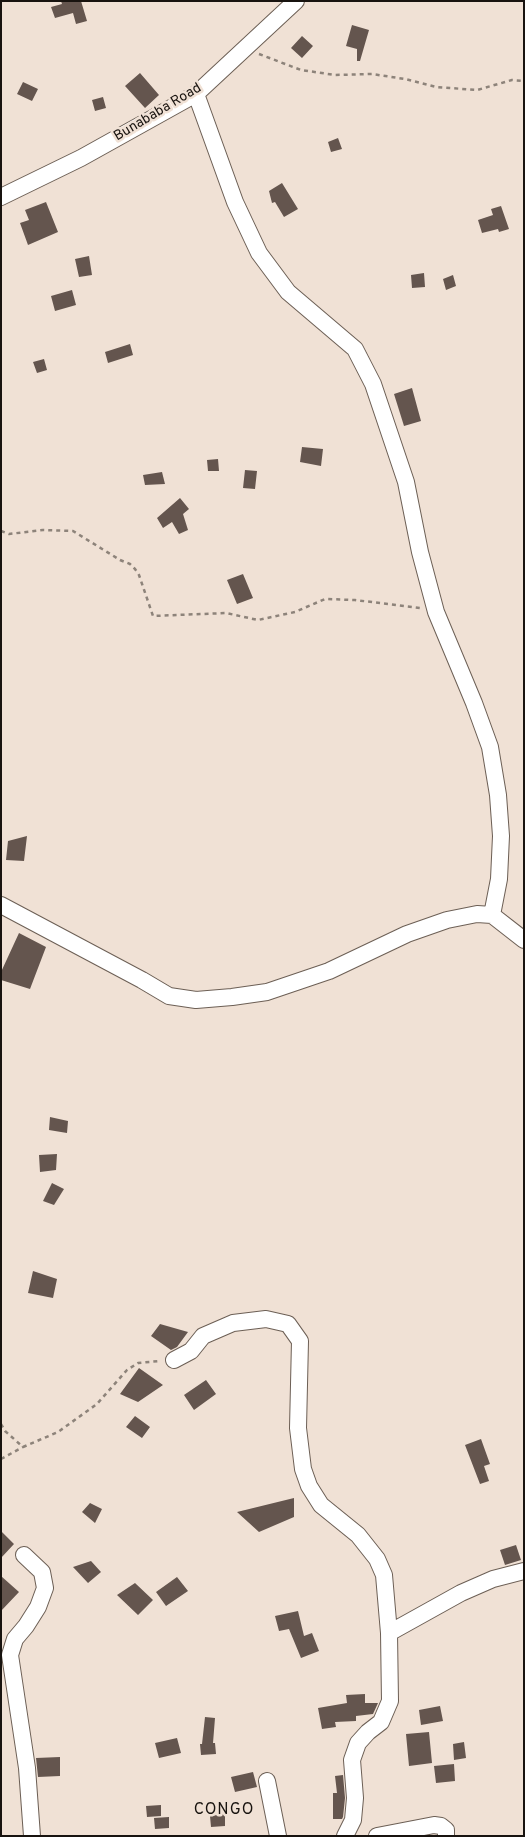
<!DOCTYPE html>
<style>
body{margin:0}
#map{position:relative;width:525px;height:1837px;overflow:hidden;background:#f0e1d5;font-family:Overpass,sans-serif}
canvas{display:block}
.frame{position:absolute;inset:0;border:2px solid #18130f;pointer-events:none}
</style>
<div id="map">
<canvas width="525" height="1837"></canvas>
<div class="frame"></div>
</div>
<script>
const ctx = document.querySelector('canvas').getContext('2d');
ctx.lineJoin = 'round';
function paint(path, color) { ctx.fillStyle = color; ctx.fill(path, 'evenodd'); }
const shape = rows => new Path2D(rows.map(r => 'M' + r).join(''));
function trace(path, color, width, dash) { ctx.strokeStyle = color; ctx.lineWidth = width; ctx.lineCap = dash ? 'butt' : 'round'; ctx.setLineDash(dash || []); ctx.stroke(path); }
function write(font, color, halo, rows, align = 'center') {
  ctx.font = font + ' Overpass,sans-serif'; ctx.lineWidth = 5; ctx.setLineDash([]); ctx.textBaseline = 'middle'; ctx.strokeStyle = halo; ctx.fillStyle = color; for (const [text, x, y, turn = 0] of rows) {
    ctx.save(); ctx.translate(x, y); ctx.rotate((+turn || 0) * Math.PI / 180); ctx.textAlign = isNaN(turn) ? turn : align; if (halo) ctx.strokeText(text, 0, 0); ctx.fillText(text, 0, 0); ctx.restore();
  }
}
const building = shape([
 [61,1,81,1,87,21,76,24,73,13,55,18,51,7,62,4],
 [352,25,369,30,360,61,357,61,357,49,346,46],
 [302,36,313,46,302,58,291,48],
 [140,73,159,95,145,108,125,86],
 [23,82,38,89,32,101,17,94],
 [103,97,106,108,95,111,92,100],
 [338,138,342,149,331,152,328,142],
 [282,183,298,209,284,217,275,202,272,203,269,191],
 [46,202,58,232,28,245,20,223,29,220,25,210],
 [501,206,509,229,499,232,498,229,482,233,478,220,493,215,491,209],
 [89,256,92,275,79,277,75,259],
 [424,273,425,287,412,288,411,275],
 [453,275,456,286,446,290,443,279],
 [72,290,76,305,55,311,51,296],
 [130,344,133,355,108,363,105,352],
 [44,359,47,370,37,373,33,362],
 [412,388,421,421,404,426,394,394],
 [302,447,323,449,321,466,300,462],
 [218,459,219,471,208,471,207,460],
 [245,470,257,471,255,489,243,488],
 [162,472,165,484,145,485,143,475],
 [180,498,189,509,183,514,188,530,179,534,172,522,163,528,157,518],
 [243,574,253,598,237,604,227,580],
 [27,836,24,861,6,860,8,841],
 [19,933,46,947,30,989,1,980,1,972],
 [50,1117,68,1121,67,1133,49,1130],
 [57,1154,56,1170,40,1172,39,1155],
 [52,1183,64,1189,54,1205,43,1201],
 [33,1271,57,1279,53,1298,28,1293],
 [160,1324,188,1332,177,1347,171,1350,151,1336],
 [139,1368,163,1385,138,1402,120,1394],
 [206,1380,216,1394,194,1410,184,1395],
 [135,1416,150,1427,142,1438,126,1427],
 [481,1439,490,1464,484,1466,489,1481,480,1484,465,1445],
 [294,1498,294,1517,259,1532,237,1512],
 [90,1503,102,1509,95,1523,82,1512],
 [1,1531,14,1544,1,1558],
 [516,1545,521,1560,505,1565,500,1550],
 [91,1561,101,1572,88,1583,73,1567],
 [1,1576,19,1592,1,1611],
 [177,1577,188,1591,166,1606,156,1592],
 [135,1583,153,1600,138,1615,117,1595],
 [298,1611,304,1636,312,1633,319,1651,301,1658,289,1629,279,1631,275,1616],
 [365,1694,365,1703,378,1703,373,1714,356,1716,356,1721,335,1722,336,1727,322,1729,318,1708,347,1703,346,1695],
 [440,1706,443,1721,421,1725,419,1710],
 [205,1717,215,1718,213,1743,215,1743,216,1754,201,1755,200,1744,202,1744],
 [429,1732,432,1763,409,1766,406,1734],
 [177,1738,181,1753,159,1758,155,1743],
 [464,1742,466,1758,454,1760,453,1744],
 [60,1757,60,1776,38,1777,36,1758],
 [454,1764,455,1781,436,1783,434,1766],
 [253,1772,257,1787,235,1792,231,1777],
 [343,1775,345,1798,343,1817,342,1819,333,1819,333,1793,337,1793,335,1776],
 [161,1805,161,1816,147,1817,146,1806],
 [225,1814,225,1826,211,1827,210,1816],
 [169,1817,169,1828,155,1829,154,1818]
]);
const path = shape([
 [259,54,301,70,335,75,372,74,405,79,436,87,477,90,512,80,524,81],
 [1,531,9,534,43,530,73,531,120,560,130,564,135,569,139,575,153,616,226,613,258,620,295,612,325,599,355,600,420,608],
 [1,1424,5,1431,23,1447,58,1432,97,1404,127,1370,138,1363,160,1361],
 [1,1459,23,1447]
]);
const minor = shape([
 [196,94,235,202,259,253,288,292,355,349,373,384,406,482,420,552,436,612,474,703,490,747,498,795,501,836,499,879,492,915],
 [1,197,81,158,196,94,296,1],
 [1,905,142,980,169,996,196,1000,232,997,267,992,329,971,407,934,447,920,477,914,492,915,524,940],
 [174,1360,191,1351,203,1336,233,1323,266,1319,288,1324,300,1341,298,1428,303,1469,309,1486,321,1505,358,1535,377,1559,384,1575,389,1633,390,1701,381,1722,368,1732,358,1743,352,1760,355,1798,353,1820,345,1836],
 [24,1555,42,1572,45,1588,38,1607,26,1626,15,1639,10,1655,27,1768,32,1836],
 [389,1633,461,1593,493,1579,524,1571],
 [267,1781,278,1836],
 [377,1836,434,1825,441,1826,446,1830,446,1836]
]);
const streetNames = [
 ["Bunababa Road",158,113,-31]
];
const quarterNames = [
 ["CONGO",224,1811]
];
paint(building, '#64554e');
trace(minor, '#6c5f55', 18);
trace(path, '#8d837a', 2.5, [4, 4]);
trace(minor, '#fff', 16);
write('14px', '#18130f', '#f0e1d5', streetNames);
ctx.letterSpacing = '1px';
write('16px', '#18130f', '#f0e1d5', quarterNames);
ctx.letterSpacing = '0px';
</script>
